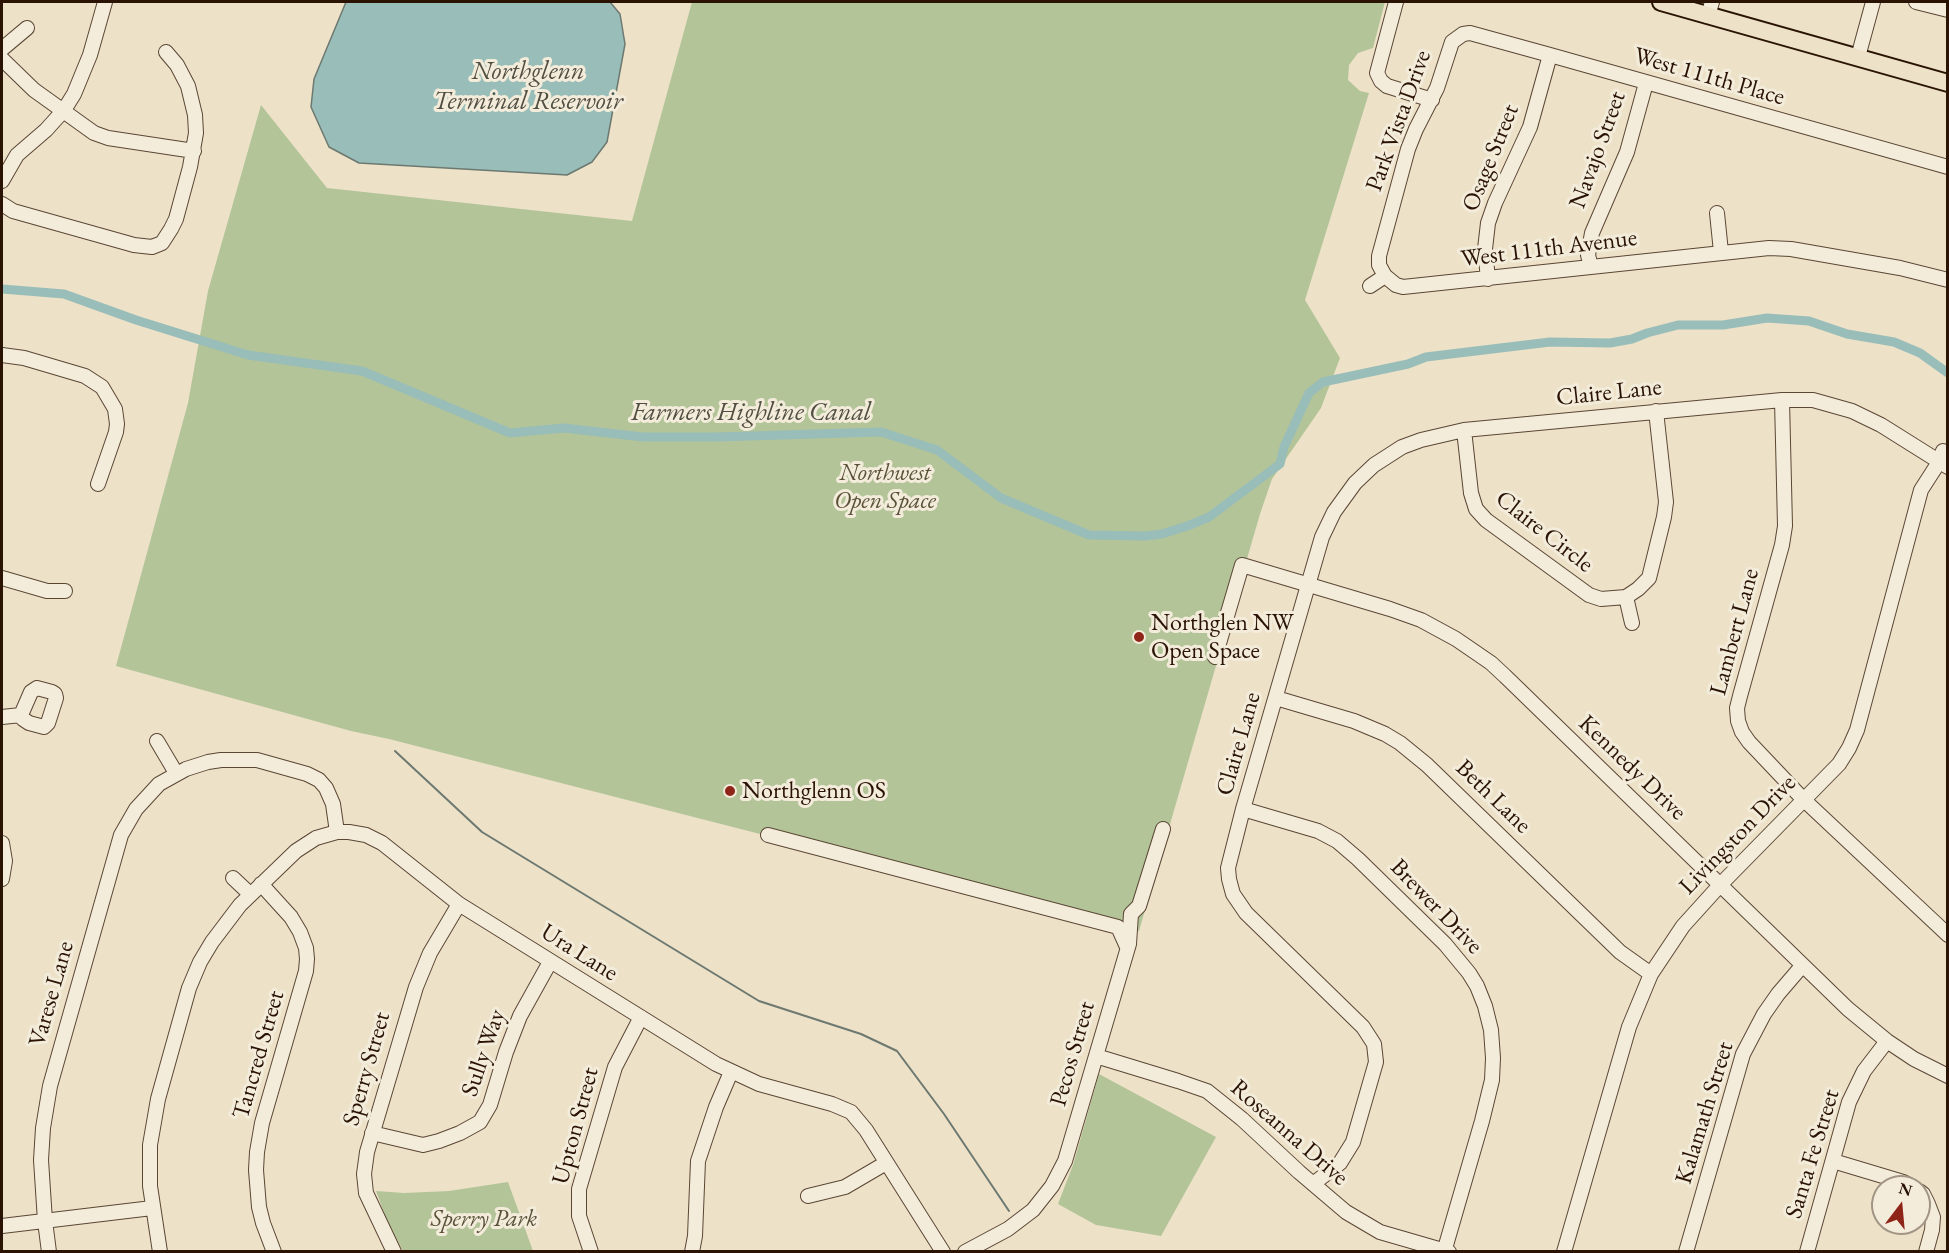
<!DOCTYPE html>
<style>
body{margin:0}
#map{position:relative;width:1949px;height:1253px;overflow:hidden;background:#ede1c8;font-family:"EB Garamond",serif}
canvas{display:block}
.frame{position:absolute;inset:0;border:3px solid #2a1303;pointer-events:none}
.north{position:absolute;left:1871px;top:1175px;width:60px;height:60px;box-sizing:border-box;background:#f3ecdb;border:2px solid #a39585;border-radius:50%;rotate:16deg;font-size:16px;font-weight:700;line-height:24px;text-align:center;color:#2a1303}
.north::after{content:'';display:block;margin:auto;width:21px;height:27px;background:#8f2418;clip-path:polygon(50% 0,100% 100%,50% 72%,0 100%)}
</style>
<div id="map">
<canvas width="1949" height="1253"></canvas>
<div class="frame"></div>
<div class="north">N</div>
</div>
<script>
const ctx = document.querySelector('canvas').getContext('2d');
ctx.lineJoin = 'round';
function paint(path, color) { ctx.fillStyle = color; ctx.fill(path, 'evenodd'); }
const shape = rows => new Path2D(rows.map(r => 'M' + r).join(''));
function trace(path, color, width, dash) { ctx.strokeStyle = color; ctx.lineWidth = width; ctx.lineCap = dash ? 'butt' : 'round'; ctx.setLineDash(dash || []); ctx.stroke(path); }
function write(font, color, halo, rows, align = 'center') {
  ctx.font = font + ' "EB Garamond",serif'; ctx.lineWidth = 6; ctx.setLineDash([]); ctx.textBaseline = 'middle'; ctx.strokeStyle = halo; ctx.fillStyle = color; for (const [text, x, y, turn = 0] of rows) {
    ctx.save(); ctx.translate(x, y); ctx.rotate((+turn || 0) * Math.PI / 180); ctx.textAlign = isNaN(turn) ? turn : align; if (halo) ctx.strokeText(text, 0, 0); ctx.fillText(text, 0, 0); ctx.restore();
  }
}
const green = shape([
 [692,2,1385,2,1373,48,1358,53,1349,65,1348,80,1360,91,1369,93,1305,300,1340,358,1321,408,1272,479,1260,514,1139,931,389,739,351,731,116,666,188,403,208,291,261,105,327,188,632,221],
 [1099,1074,1216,1137,1161,1236,1096,1225,1058,1204,1073,1165],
 [508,1182,533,1251,403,1251,387,1221,376,1191,404,1193,449,1191]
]);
const water = shape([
 [346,2,610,2,620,14,625,44,607,142,592,162,567,175,359,163,329,147,311,107,314,79,346,2]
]);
const stream = shape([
 [395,751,482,832,759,1001,861,1034,897,1051,944,1114,1009,1211]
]);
const canal = shape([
 [2,289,64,294,136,320,248,355,362,371,510,433,564,428,643,437,716,437,881,432,937,450,1001,498,1089,535,1145,536,1162,534,1190,525,1209,517,1280,464,1284,447,1309,393,1323,382,1408,364,1426,357,1550,342,1610,343,1632,339,1647,333,1678,325,1723,325,1767,318,1809,321,1847,334,1894,342,1920,353,1948,373]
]);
const minor = shape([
 [1396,2,1377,73,1381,81,1387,86,1432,100],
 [1916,2,1948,10],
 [1708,16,1712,2],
 [2,49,27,28],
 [1858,57,1873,2],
 [2,59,34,90,94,133,108,138,194,151],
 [1948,167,1550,55,1470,33,1463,34,1452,42,1437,88,1416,129,1408,149,1379,256,1379,265,1385,276,1396,285,1403,287,1769,248,1791,249,1900,268,1948,280],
 [2,181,17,155,46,130,64,110,74,94,90,55,105,2],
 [2,204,13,211,134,245,152,247,162,243,171,229,176,219,190,167,196,133,195,115,188,86,177,65,166,52],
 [1717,213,1721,252],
 [1591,267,1588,255,1592,233,1627,152,1646,83],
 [1488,279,1485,249,1488,223,1495,203,1530,127,1550,55],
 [1370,286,1385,276],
 [2,355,24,358,85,376,102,387,115,409,117,424,116,432,98,484],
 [1782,400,1785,526,1782,545,1740,696,1737,708,1738,721,1742,732,1749,742,1803,799,1948,935],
 [1464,430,1471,493,1476,509,1486,520,1589,595,1601,599,1626,597,1638,589,1649,578,1664,517,1666,502,1656,411],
 [2,578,47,591,65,591],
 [1626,597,1632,623],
 [1215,657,1242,565,1390,609,1421,620,1456,639,1491,663,1505,676,1848,1009,1887,1041,1914,1059,1948,1076],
 [37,688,52,692,55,694,56,698,48,723,44,727,29,723,23,719,21,715,31,692,37,688],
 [1276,698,1354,721,1385,734,1400,743,1427,765,1620,952,1651,974],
 [2,717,21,715],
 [157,741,176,773],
 [1243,809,1318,831,1337,841,1358,859,1445,944,1469,973,1477,986,1485,1006,1491,1030,1493,1058,1492,1080,1482,1121,1444,1252],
 [768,835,1118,927,1127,947],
 [2,843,5,861,2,879],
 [233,878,250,894],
 [261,884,291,917,300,932,306,948,307,959,306,971,262,1123,257,1152,256,1170,259,1207,263,1223,274,1252],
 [1096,1056,1178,1081,1207,1091,1242,1119,1299,1172,1346,1212,1380,1232,1449,1252],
 [372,1133,423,1145,439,1141,460,1133,480,1122,490,1105,506,1052,520,1016,550,962],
 [1833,1161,1903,1182,1913,1187],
 [1313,1184,1340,1163,1353,1142,1376,1062,1374,1044,1363,1027,1246,913,1233,894,1229,879,1228,868,1243,809,1322,537,1334,512,1355,483,1374,465,1402,447,1421,440,1464,430,1782,400,1813,400,1852,411,1881,425,1948,467],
 [1919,1191,1923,1194,1928,1204,1933,1217,1932,1230,1926,1252],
 [808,1196,845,1187,886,1163],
 [2,1226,152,1208],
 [49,1252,45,1221,41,1160,43,1128,50,1086,121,835,136,809,159,784,186,769,208,762,221,760,257,760,307,774,319,780,326,788,333,804,337,832],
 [160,1252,150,1186,150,1145,158,1099,189,988,200,962,212,942,240,905,296,851,316,838,337,832,349,832,366,835,382,843,459,904,716,1064,759,1084,832,1104,851,1112,866,1130,943,1252],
 [394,1252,366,1193,364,1174,367,1152,416,987,430,953,459,904],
 [591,1252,579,1216,579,1189,615,1067,641,1017],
 [692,1252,695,1236,698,1161,716,1107,731,1072],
 [965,1252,1008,1229,1033,1210,1052,1186,1065,1161,1129,944,1131,914,1139,906,1163,829],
 [1564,1252,1629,1027,1651,974,1683,926,1721,884,1839,764,1849,748,1857,730,1921,490,1939,462,1943,451],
 [1686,1252,1743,1054,1764,1014,1778,994,1802,966],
 [1807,1252,1849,1102,1864,1071,1887,1041]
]);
const major = shape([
 [1661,2,1948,83]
]);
const markers = [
 [1139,637,6,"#8f2418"],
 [730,791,6,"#8f2418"]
];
const streetNames = [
 ["West 111th Place",1709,77,16],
 ["Park Vista Drive",1399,121,-70],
 ["Navajo Street",1598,150,-70],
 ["Osage Street",1491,158,-68],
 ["West 111th Avenue",1549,249,-7],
 ["Claire Lane",1609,393,-6],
 ["Claire Circle",1544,532,38],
 ["Lambert Lane",1735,632,-75],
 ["Claire Lane",1239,744,-74],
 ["Kennedy Drive",1632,768,44],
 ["Beth Lane",1493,797,44],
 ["Livingston Drive",1738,835,-46],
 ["Brewer Drive",1436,907,46],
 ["Ura Lane",579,953,32],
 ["Varese Lane",52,994,-74],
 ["Sully Way",484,1053,-71],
 ["Pecos Street",1073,1054,-74],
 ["Tancred Street",259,1055,-74],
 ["Sperry Street",367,1069,-74],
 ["Kalamath Street",1705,1113,-73],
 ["Upton Street",576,1126,-75],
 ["Roseanna Drive",1289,1133,41],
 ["Santa Fe Street",1813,1154,-73]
];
const parkNames = [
 ["Northwest",885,473],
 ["Open Space",885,501],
 ["Sperry Park",484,1219]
];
const poiNames = [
 ["Northglen NW",1151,623],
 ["Open Space",1151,651],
 ["Northglenn OS",742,791]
];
const waterNames = [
 ["Northglenn",528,72],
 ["Terminal Reservoir",528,102],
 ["Farmers Highline Canal",751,413]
];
paint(green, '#b3c499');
paint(water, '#99bdb8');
trace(water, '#6d7970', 1.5);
trace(stream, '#6d7970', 2);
trace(canal, '#99bdb8', 9);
trace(minor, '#5b4634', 16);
trace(major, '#2a1303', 20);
trace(minor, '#f3ecdb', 14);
trace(major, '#ede1c8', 16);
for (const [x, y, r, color] of markers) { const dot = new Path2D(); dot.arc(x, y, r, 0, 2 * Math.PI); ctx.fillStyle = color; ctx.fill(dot); trace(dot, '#f3ecdb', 2); }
write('24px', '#2a1303', '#f3ecdb', streetNames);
write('italic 24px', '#5a5138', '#f3ecdb', parkNames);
write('24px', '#2a1303', '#f3ecdb', poiNames, 'left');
write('italic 26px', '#514e42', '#f3ecdb', waterNames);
</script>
